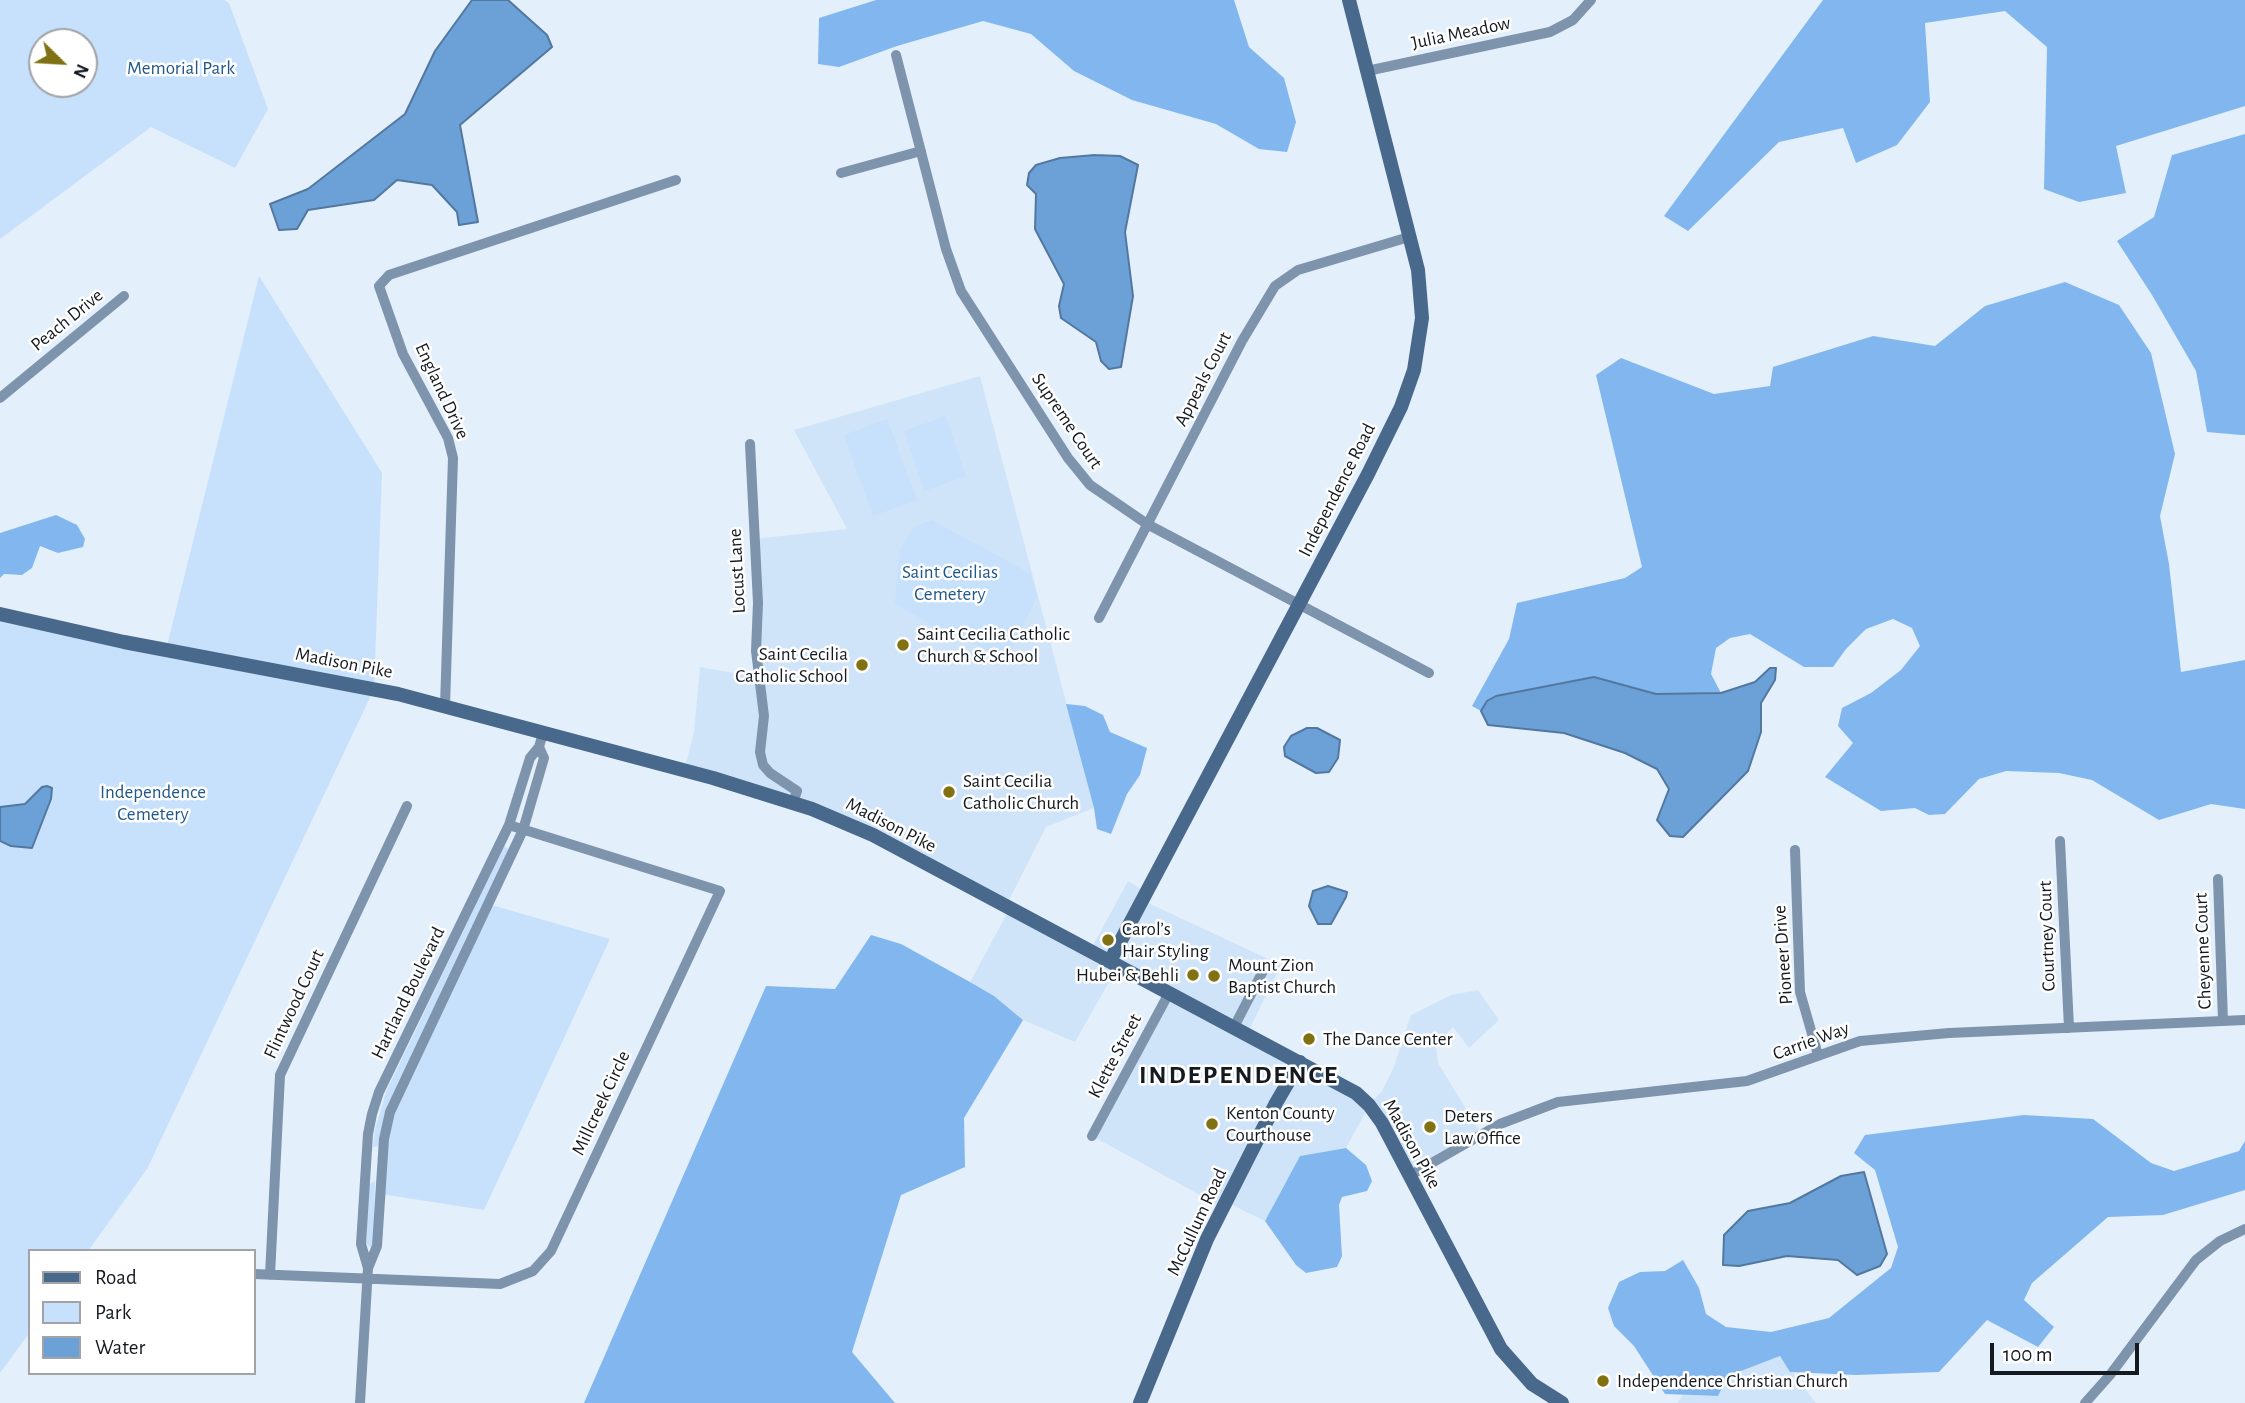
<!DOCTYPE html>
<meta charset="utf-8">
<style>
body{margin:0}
#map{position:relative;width:2245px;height:1403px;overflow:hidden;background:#e4effc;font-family:"Alegreya Sans",sans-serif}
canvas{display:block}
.legend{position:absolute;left:28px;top:1249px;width:228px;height:126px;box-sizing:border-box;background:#fff;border:2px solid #a1a3a6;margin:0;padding:9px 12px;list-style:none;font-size:21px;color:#151a20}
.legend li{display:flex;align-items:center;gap:14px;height:35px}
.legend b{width:35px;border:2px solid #a1a3a6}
.north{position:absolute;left:28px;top:28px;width:70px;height:70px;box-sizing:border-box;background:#fff;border:2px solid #a1a3a6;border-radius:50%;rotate:114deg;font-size:19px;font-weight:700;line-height:28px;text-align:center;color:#151a20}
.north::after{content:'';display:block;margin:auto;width:24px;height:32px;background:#807212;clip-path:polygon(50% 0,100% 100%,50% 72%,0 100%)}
.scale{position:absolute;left:1990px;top:1343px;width:149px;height:32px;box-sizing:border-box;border:4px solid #151a20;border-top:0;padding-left:9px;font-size:21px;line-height:24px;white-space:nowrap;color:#151a20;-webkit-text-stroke:5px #fff;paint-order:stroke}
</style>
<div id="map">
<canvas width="2245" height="1403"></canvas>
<ul class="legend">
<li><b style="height:9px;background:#48698b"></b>Road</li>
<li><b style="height:19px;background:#c7e0fb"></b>Park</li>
<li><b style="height:19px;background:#6ca1d7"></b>Water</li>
</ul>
<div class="north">N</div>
<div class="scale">100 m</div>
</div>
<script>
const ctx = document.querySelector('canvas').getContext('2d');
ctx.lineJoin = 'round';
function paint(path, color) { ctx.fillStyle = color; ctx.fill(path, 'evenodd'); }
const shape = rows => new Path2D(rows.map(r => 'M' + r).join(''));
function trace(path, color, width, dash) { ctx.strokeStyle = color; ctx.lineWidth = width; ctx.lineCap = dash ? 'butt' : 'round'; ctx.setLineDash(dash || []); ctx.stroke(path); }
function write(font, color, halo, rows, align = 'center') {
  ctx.font = font + ' "Alegreya Sans",sans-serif'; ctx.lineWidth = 5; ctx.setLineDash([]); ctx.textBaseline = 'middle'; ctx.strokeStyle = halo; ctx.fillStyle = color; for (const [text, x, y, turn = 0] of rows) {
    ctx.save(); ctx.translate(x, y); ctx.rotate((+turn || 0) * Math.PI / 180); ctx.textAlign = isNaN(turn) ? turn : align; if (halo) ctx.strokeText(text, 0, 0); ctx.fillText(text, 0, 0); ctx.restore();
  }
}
const built = shape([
 [980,376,1094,808,1046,827,1006,906,873,835,684,771,694,732,700,667,757,677,753,539,847,529,794,430],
 [1128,881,1148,893,1144,901,1281,965,1247,1034,1369,1105,1382,1091,1393,1069,1411,1015,1451,995,1478,990,1499,1020,1469,1048,1453,1027,1436,1045,1438,1063,1482,1135,1409,1176,1369,1106,1346,1148,1300,1156,1265,1221,1226,1202,1222,1207,1092,1136,1167,997,1118,966,1075,1042,1023,1020,994,996,970,982,1010,908,1090,951],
 [1780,1356,1816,1403,1677,1403,1683,1395,1718,1396,1728,1376]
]);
const green = shape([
 [0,0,224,0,229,3,268,109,235,168,151,127,0,239],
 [42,42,84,42,84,84,42,84],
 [259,276,382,473,374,689,147,1169,88,1251,30,1251,30,1332,0,1373,0,614,166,650],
 [946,416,966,476,924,491,904,431],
 [887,419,917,500,873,516,844,435],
 [932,520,1031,574,1037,596,1007,659,936,627,895,604,899,552,914,527],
 [504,846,510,850,379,1146,373,1147,375,1130,386,1092],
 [488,904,610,939,484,1210,381,1194,390,1112],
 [375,1181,373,1246,370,1247,366,1243,369,1184]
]);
const forest = shape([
 [876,0,1234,0,1249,47,1284,78,1296,122,1287,152,1259,149,1216,124,1132,100,1074,71,1031,34,983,21,897,46,839,67,818,64,819,18],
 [1823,0,2245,0,2245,106,2116,146,2126,193,2079,202,2044,189,2047,47,2005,11,1925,23,1930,102,1897,145,1856,163,1843,128,1779,142,1688,231,1664,216],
 [2245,134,2245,435,2241,435,2207,432,2196,371,2152,295,2117,241,2154,217,2172,155],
 [2065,282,2119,305,2151,353,2175,454,2160,516,2169,564,2181,672,2245,660,2245,809,2211,804,2159,820,2092,780,2059,773,2006,771,1979,779,1945,814,1929,815,1915,808,1881,811,1825,777,1853,743,1838,726,1842,708,1871,693,1901,670,1920,646,1912,628,1893,619,1866,629,1846,649,1833,667,1804,667,1750,634,1730,638,1716,648,1711,674,1721,693,1656,694,1594,677,1487,701,1481,711,1472,706,1509,639,1517,603,1625,578,1642,567,1596,375,1621,358,1714,394,1770,386,1773,367,1873,336,1935,346,1985,306],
 [56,515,77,525,85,539,83,547,58,553,40,546,32,568,22,575,4,574,0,578,0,533],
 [1066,704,1085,706,1103,715,1110,732,1147,748,1140,775,1127,794,1111,834,1097,829,1094,808],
 [871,935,901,944,970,982,994,996,1023,1020,964,1118,965,1167,901,1195,852,1352,895,1403,584,1403,766,986,835,989],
 [2024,1115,2093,1119,2151,1163,2174,1171,2239,1151,2245,1141,2245,1190,2163,1215,2108,1217,2032,1283,2024,1300,2054,1327,2038,1347,1987,1320,1939,1372,1856,1375,1790,1372,1780,1356,1728,1376,1718,1396,1665,1394,1634,1346,1614,1326,1608,1308,1619,1282,1640,1272,1665,1271,1683,1260,1699,1288,1706,1314,1726,1327,1771,1332,1829,1318,1891,1268,1898,1247,1875,1170,1854,1153,1865,1135],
 [1346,1148,1366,1165,1372,1181,1367,1191,1342,1197,1339,1205,1342,1256,1337,1267,1306,1273,1296,1265,1265,1221,1300,1156]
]);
const water = shape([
 [472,0,508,0,547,35,552,47,460,125,478,222,459,225,457,212,432,185,397,180,374,200,308,210,297,229,279,230,270,204,308,189,405,114,435,51,472,0],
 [1095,155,1120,156,1138,165,1125,232,1133,296,1121,367,1109,369,1101,361,1096,342,1061,318,1059,306,1064,284,1035,229,1036,194,1027,185,1029,173,1036,165,1060,158,1095,155],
 [1770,668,1776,668,1775,680,1761,703,1761,732,1748,771,1683,837,1670,836,1657,820,1669,789,1657,769,1625,753,1564,733,1488,725,1481,711,1487,701,1496,696,1594,677,1656,694,1721,693,1755,682,1770,668],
 [1307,728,1317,728,1340,740,1338,758,1329,772,1316,773,1285,756,1284,747,1291,736,1307,728],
 [47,786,52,788,51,799,32,848,11,846,0,841,0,807,25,804,42,787,47,786],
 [1328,886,1347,892,1346,897,1331,924,1318,924,1309,906,1313,891,1328,886],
 [1864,1172,1887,1254,1880,1266,1857,1275,1838,1260,1787,1256,1739,1266,1723,1265,1724,1235,1748,1211,1790,1203,1841,1176,1864,1172]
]);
const street = shape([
 [896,55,946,249,961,291,1068,458,1090,485,1147,524,1429,673],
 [1367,71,1550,32,1573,20,1591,0],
 [841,173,921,151],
 [0,398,124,296],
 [750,444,758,603,756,651,764,716,760,752,763,765,770,773,797,791,793,803],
 [1099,618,1242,341,1275,286,1298,270,1409,237],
 [445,706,453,458,448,438,403,354,379,286,389,275,676,180],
 [2060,841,2069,1028],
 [1795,850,1800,992,1818,1055],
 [2218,879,2223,1021],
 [1234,1027,1263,971],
 [1092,1136,1169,993],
 [1409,1176,1500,1124,1558,1102,1747,1081,1860,1041,1949,1033,2245,1020],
 [368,1268,361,1244,368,1134,372,1114,379,1092,509,825,530,758,539,747,543,733],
 [254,1274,500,1284,533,1271,551,1251,720,891,509,825],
 [270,1275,280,1075,407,806],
 [360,1403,368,1268,377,1246,384,1139,390,1112,523,830,544,758,539,747],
 [2085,1403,2110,1375,2196,1260,2220,1241,2245,1229]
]);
const secondary = shape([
 [0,614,124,642,398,694,713,778,812,809,873,835,1356,1093,1369,1105,1382,1123,1501,1349,1532,1384,1562,1403],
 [1110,961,1368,474,1401,407,1414,370,1422,318,1418,270,1349,0],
 [1140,1403,1207,1239,1276,1103,1300,1062]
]);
const markers = [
 [903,645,7,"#807212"],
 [862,665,7,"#807212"],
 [949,792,7,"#807212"],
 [1108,940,7,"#807212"],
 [1193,975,7,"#807212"],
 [1214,976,7,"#807212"],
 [1309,1039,7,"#807212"],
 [1212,1124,7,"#807212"],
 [1430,1127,7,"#807212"],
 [1603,1381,7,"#807212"]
];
const streetNames = [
 ["Julia Meadow",1461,33,-12],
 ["Peach Drive",67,320,-39],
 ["Appeals Court",1203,379,-63],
 ["England Drive",442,391,65],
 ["Supreme Court",1067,421,56],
 ["Independence Road",1337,490,-63],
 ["Locust Lane",737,571,-93],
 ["Madison Pike",344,663,11],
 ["Madison Pike",891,825,27],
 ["Courtney Court",2047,936,-92],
 ["Cheyenne Court",2203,951,-92],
 ["Pioneer Drive",1783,955,-94],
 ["Hartland Boulevard",408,993,-64],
 ["Flintwood Court",294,1004,-65],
 ["Carrie Way",1811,1041,-20],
 ["Klette Street",1115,1056,-62],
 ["Millcreek Circle",601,1103,-65],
 ["Madison Pike",1412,1144,61],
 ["McCullum Road",1197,1222,-65]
];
const parkNames = [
 ["Memorial Park",181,68],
 ["Saint Cecilias",950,572],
 ["Cemetery",950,594],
 ["Independence",153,792],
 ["Cemetery",153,814]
];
const poiNames = [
 ["Saint Cecilia Catholic",917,634],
 ["Church & School",917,656],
 ["Saint Cecilia",848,654,"right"],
 ["Catholic School",848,676,"right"],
 ["Saint Cecilia",963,781],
 ["Catholic Church",963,803],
 ["Carol’s",1122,929],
 ["Hair Styling",1122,951],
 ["Mount Zion",1228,965],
 ["Baptist Church",1228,987],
 ["Hubei & Behli",1179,975,"right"],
 ["The Dance Center",1323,1039],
 ["Kenton County",1226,1113],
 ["Courthouse",1226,1135],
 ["Deters",1444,1116],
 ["Law Office",1444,1138],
 ["Independence Christian Church",1617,1381]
];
const districtNames = [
 ["INDEPENDENCE",1239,1075]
];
paint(built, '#d0e4f9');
paint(green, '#c7e0fb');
paint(forest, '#81b7ee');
paint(water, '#6ca1d7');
trace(water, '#5278a0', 2);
trace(street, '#7e94ac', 10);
trace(secondary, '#48698b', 14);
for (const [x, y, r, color] of markers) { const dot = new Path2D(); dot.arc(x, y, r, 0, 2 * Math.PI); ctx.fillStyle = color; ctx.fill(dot); trace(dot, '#fff', 2.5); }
write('19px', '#151a20', '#fff', streetNames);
write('19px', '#1f578a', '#fff', parkNames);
write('19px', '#151a20', '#fff', poiNames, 'left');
ctx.letterSpacing = '2px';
write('bold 26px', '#151a20', '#fff', districtNames);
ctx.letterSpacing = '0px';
</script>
